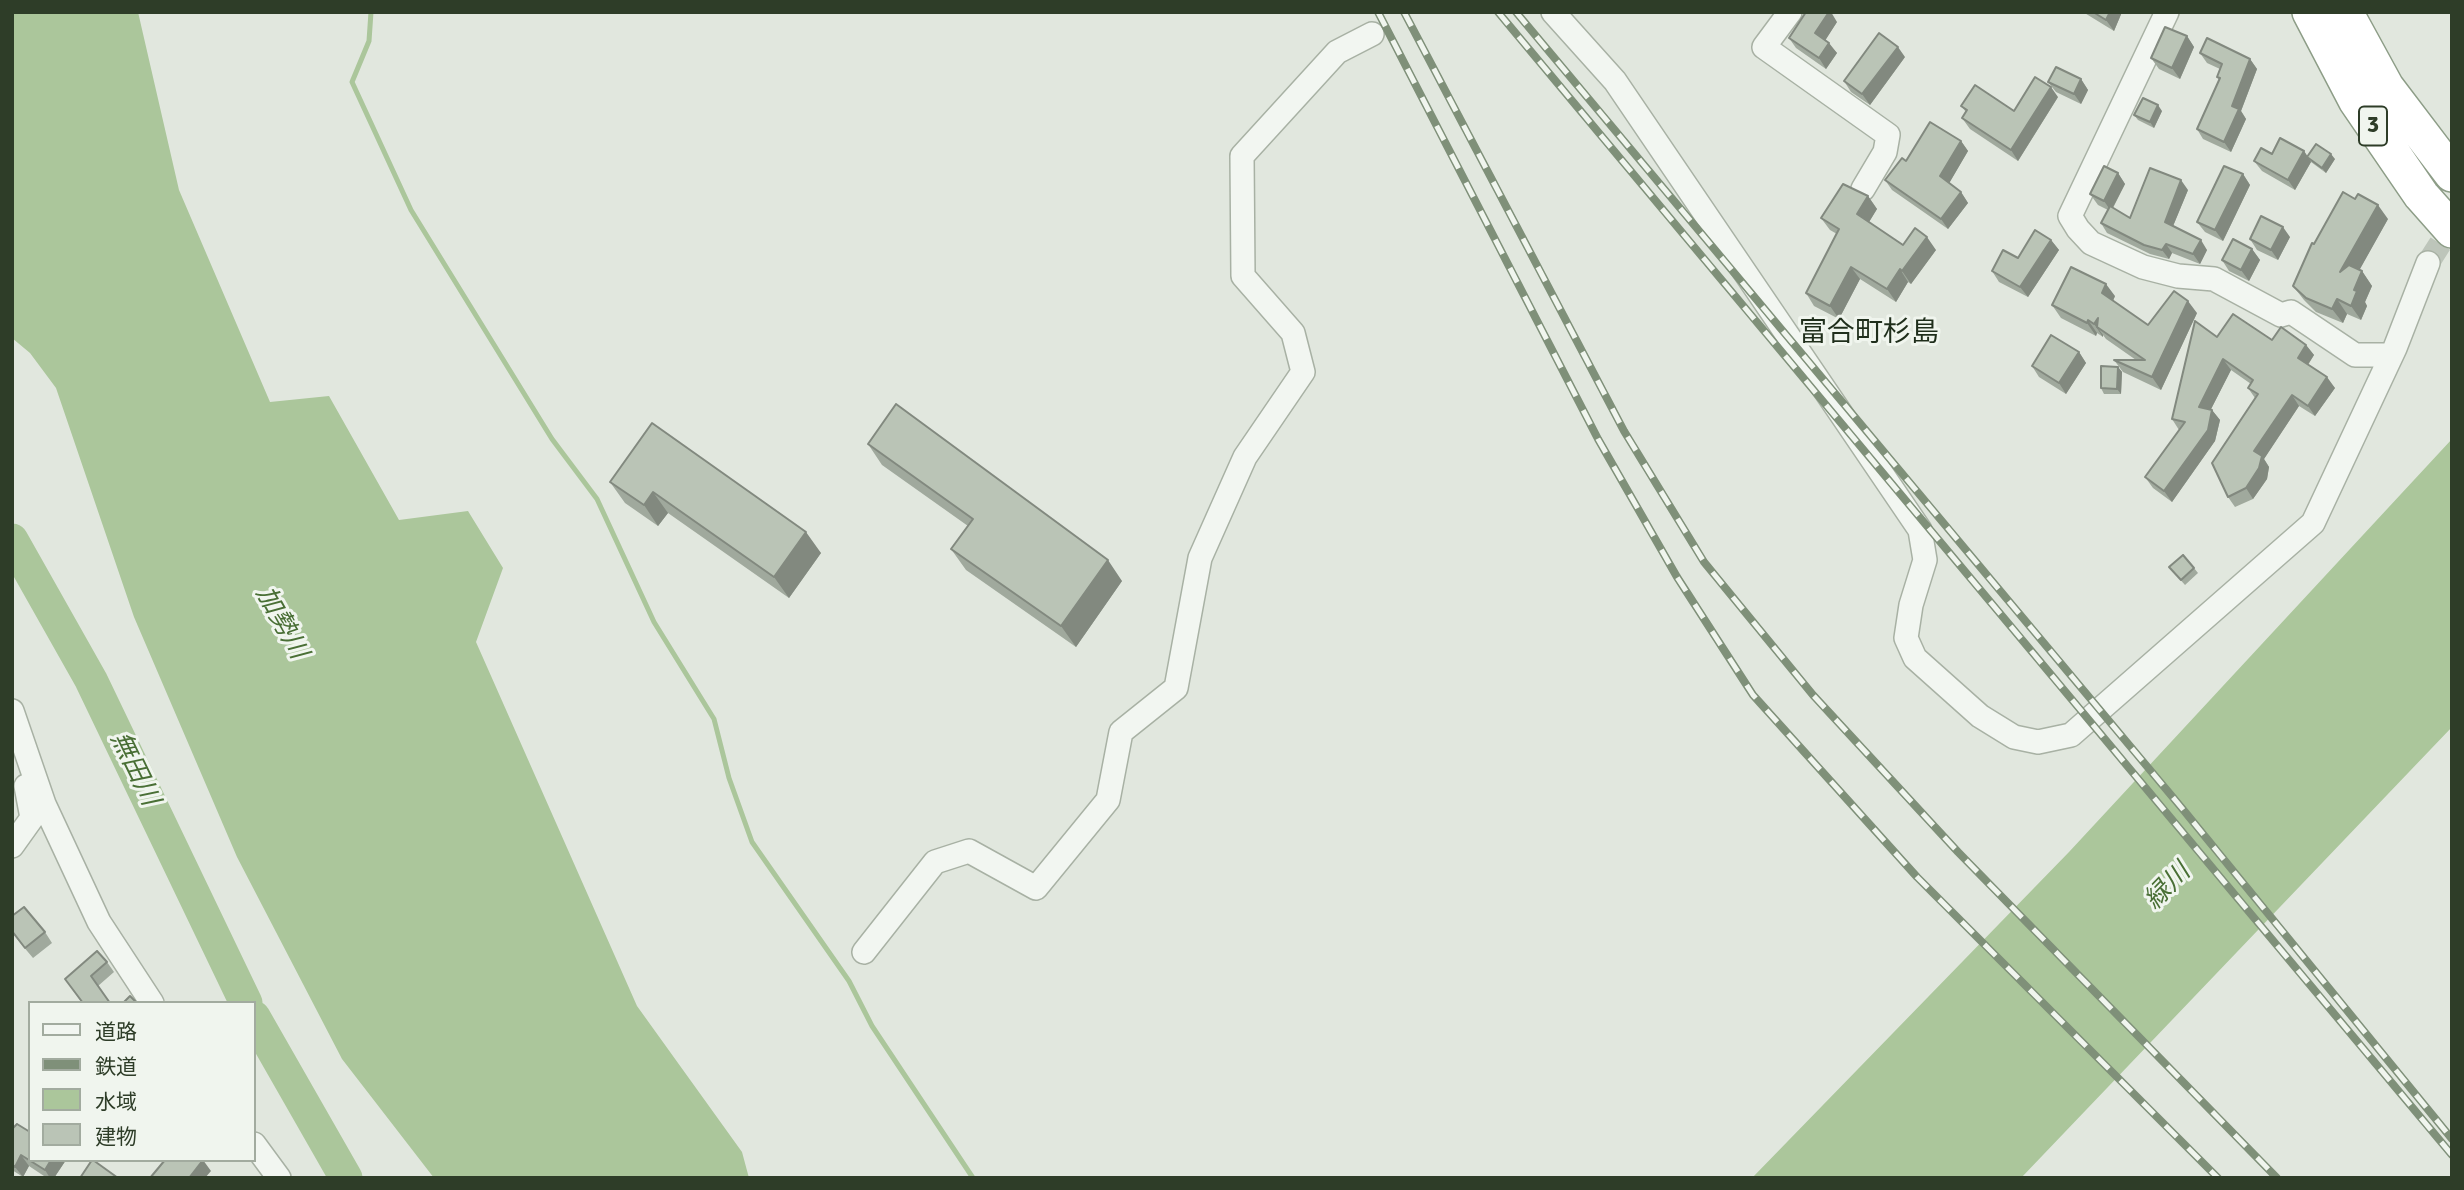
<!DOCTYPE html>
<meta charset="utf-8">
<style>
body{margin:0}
#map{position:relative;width:2464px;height:1190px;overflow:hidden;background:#e1e7de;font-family:Signika,"Noto Sans JP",sans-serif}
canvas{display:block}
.frame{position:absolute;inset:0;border:14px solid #2e3d28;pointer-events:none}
.legend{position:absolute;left:28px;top:1001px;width:228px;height:161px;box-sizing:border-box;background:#f0f5ee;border:2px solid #a2ab9f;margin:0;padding:9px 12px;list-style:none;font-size:21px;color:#2e3d28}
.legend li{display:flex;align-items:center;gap:14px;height:35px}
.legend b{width:35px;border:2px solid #a2ab9f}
</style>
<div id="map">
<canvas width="2464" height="1190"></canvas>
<div class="frame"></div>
<ul class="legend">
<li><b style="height:9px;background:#f2f6f1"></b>道路</li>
<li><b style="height:9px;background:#7f9079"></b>鉄道</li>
<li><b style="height:19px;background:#abc69b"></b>水域</li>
<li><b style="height:19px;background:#bac4b6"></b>建物</li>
</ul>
</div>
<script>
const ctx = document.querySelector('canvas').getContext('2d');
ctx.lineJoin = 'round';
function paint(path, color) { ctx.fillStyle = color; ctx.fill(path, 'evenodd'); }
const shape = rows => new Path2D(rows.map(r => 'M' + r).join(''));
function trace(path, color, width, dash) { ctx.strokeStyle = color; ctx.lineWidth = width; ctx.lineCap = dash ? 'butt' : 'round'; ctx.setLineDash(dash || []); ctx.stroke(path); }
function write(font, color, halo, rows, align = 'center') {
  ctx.font = font + ' Signika,"Noto Sans JP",sans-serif'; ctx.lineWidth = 6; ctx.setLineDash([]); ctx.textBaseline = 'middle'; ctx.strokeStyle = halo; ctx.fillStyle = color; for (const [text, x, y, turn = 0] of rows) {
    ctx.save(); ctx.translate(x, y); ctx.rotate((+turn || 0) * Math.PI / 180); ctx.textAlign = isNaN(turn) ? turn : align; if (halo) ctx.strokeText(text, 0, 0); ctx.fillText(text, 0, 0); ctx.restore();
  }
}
const water = shape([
 [12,12,138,12,179,190,270,402,329,396,399,520,468,511,503,568,476,642,637,1006,742,1152,749,1178,434,1178,342,1059,237,857,134,617,56,388,30,353,12,338],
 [2452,439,2452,727,2021,1178,1752,1178,2069,852]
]);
const stream = shape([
 [371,12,369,41,352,82,411,210,552,439,597,499,654,622,714,719,729,778,752,842,849,981,872,1026,973,1178]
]);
const river = shape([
 [12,540,91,680,246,1003],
 [254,1017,346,1178]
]);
const minorTunnel = shape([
 [2428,263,2452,225]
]);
const minor = shape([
 [1553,12,1615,81,1920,530,1925,560,1911,605,1906,638,1915,658,1980,716,2014,737,2038,742,2071,735,2313,523,2395,348,2428,263],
 [1790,12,1764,47,1888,135,1885,152,1863,189],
 [2167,12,2070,216,2078,229,2091,243,2143,267,2178,276,2214,279,2281,315,2291,312,2355,355,2391,355],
 [12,711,44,804,99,922,152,1003],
 [12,846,32,818,26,786],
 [864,952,935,862,969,851,1036,888,1108,800,1121,732,1176,688,1200,558,1245,457,1303,372,1293,333,1243,276,1242,156,1337,52,1372,34],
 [254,1144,279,1178]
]);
const highway = shape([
 [2310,12,2356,100,2421,195,2452,230],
 [2345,12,2386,87,2452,174]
]);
const rail = shape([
 [1378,12,1598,439,1677,577,1753,695,1917,877,2218,1178],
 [1404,12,1624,431,1704,562,1813,695,1958,852,2277,1178],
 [1498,12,2452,1155],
 [1516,12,2181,807,2452,1139]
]);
const wall = shape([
 [2083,12,2122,12,2114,31],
 [1837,22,1825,40,1837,53,1826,69,1796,48,1789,38],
 [2187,36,2194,47,2180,79,2159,69,2151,58],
 [2200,53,2250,59,2257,69,2241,111,2246,119,2231,152,2203,139,2197,129,2219,80,2217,77,2220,69,2207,63],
 [1905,57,1870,105,1851,92,1844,81],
 [2081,79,2088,90,2081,104,2056,92,2048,82],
 [2058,97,2018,161,1970,129,1962,118,1966,112,1961,106,2014,111],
 [2162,111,2154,128,2138,120,2134,115],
 [1961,141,1968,151,1949,183,1961,192,1968,203,1948,229,1892,190,1885,180,1906,161],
 [2304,151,2308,157,2335,159,2326,173,2311,162,2295,190,2262,171,2254,161,2272,154],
 [2118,173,2125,184,2113,208,2130,218,2188,190,2173,226,2207,250,2200,264,2172,253,2169,259,2150,254,2107,233,2101,223,2108,210,2098,205,2090,194],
 [2243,174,2250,185,2223,241,2205,232,2197,222],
 [1868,196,1877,209,1869,222,1903,245,1936,250,1911,284,1908,282,1896,302,1860,279,1839,319,1814,306,1806,293,1837,234,1830,230,1821,218],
 [2388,219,2359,270,2362,271,2372,286,2365,302,2367,306,2361,320,2347,314,2343,323,2316,312,2304,300,2293,286,2314,244],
 [2290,237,2278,260,2257,250,2250,239],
 [2051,240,2059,250,2028,297,1999,282,1992,271],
 [2252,249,2260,260,2249,281,2229,271,2222,260],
 [2115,296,2113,301,2148,325,2197,313,2161,390,2123,372,2114,360,2136,360,2106,339,2103,335,2103,337,2097,333,2096,336,2061,318,2052,305],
 [2217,337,2272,340,2306,345,2314,355,2308,365,2335,388,2315,416,2299,406,2264,459,2269,467,2267,479,2253,499,2235,507,2228,497,2255,398,2248,388,2251,384,2231,370,2211,409,2220,420,2215,441,2172,502,2153,488,2145,477,2179,430,2172,419],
 [2079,352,2086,363,2066,394,2039,377,2032,366],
 [2118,367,2122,372,2121,394,2104,394,2101,388],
 [652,423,821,553,789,598,668,513,658,526,625,503,610,482],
 [868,444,1122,581,1076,647,966,570,951,549,968,526,882,465],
 [2169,567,2194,568,2198,573,2185,585],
 [12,916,45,932,52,943,33,958,12,933],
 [107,962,114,972,98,986,110,1003,82,1003,65,979],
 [12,1129,30,1160,66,1160,54,1178,47,1178,29,1166,23,1177,12,1170]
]);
const shadedWall = shape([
 [1829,12,1831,12,1837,22,1823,44,1815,33],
 [2110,12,2122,12,2114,31,2106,20],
 [2187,36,2194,47,2180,79,2172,68],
 [1829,43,1837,53,1826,69,1819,58],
 [1898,47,1905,57,1870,105,1862,94],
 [2250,59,2257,69,2241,111,2246,119,2231,152,2224,142,2232,106],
 [2081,79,2088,90,2081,104,2074,94],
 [2051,87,2058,97,2018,161,2011,150],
 [2158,105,2162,111,2154,128,2150,122],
 [1961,141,1968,151,1947,187,1940,176],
 [2304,151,2311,162,2295,190,2288,180],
 [2331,154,2335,159,2326,173,2322,168],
 [2118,173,2125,184,2111,211,2104,201],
 [2243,174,2250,185,2223,241,2215,230],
 [2181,180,2188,190,2171,231,2165,222],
 [1961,192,1968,203,1948,229,1941,219],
 [1868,196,1877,209,1866,227,1857,214],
 [2378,205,2388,219,2350,287,2340,272],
 [2283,227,2290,237,2278,260,2271,250],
 [1927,237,1936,250,1911,284,1902,271],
 [2051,240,2059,250,2028,297,2020,287],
 [2201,240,2207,250,2200,264,2193,254],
 [2166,244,2172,253,2169,259,2162,250],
 [2252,249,2260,260,2249,281,2241,270],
 [1851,267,1860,279,1839,319,1830,306],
 [1900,269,1908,282,1896,302,1887,289],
 [2362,271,2372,286,2365,302,2367,306,2361,320,2351,306,2354,290],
 [2106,284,2115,296,2111,305,2102,293],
 [2337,299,2347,314,2343,323,2332,309],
 [2188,301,2197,313,2161,390,2152,377],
 [2098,318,2097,327,2103,335,2103,337,2094,324],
 [2088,320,2097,333,2096,336,2087,323],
 [2306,345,2314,355,2305,369,2298,358],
 [2079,352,2086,363,2066,394,2059,383],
 [2223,359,2231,370,2207,417,2199,407],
 [2118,367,2122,372,2121,394,2117,389],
 [2327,377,2335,388,2315,416,2308,406],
 [2292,395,2299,406,2264,459,2269,467,2267,479,2253,499,2246,488,2254,451],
 [2212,410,2220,420,2215,441,2172,502,2164,491],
 [653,492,668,513,658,526,644,505],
 [806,532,821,553,789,598,774,577],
 [1108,560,1122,581,1076,647,1061,626],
 [21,1155,29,1166,23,1177,15,1167],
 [51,1160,66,1160,54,1178,50,1178,45,1170],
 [203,1160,211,1171,205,1178,189,1178]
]);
const building = shape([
 [1806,12,1829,12,1815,33,1829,43,1819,58,1789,38,1806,12],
 [2093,12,2110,12,2106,20,2093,12],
 [2165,27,2187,36,2172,68,2151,58,2165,27],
 [1879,33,1898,47,1862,94,1844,81,1879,33],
 [2207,38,2250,59,2232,106,2239,109,2224,142,2197,129,2220,78,2217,77,2222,64,2200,53,2207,38],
 [2056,67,2081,79,2074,94,2048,82,2056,67],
 [2035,77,2051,87,2011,150,1962,118,1967,110,1961,106,1975,85,2014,111,2035,77],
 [2143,98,2158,105,2150,122,2134,115,2143,98],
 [1930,122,1961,141,1940,176,1961,192,1941,219,1885,180,1902,158,1906,161,1930,122],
 [2280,138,2304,151,2288,180,2254,161,2261,148,2272,154,2280,138],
 [2316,144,2331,154,2322,168,2307,157,2316,144],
 [2104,166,2118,173,2104,201,2090,194,2104,166],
 [2224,166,2243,174,2215,230,2197,222,2224,166],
 [2150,168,2181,180,2165,222,2201,240,2193,254,2166,244,2162,250,2144,245,2101,223,2110,206,2130,218,2150,168],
 [1843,184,1868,196,1857,214,1903,245,1915,228,1927,237,1902,271,1900,269,1887,289,1851,267,1830,306,1806,293,1839,229,1821,218,1843,184],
 [2343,192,2355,199,2358,194,2378,205,2340,272,2349,265,2362,271,2354,290,2357,291,2351,306,2337,299,2332,309,2306,298,2293,286,2312,243,2314,244,2343,192],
 [2261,216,2283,227,2271,250,2250,239,2261,216],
 [2035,230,2051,240,2020,287,1992,271,2003,250,2018,258,2035,230],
 [2233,239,2252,249,2241,270,2222,260,2233,239],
 [2071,267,2106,284,2102,293,2148,325,2174,291,2188,301,2152,377,2114,360,2145,360,2097,327,2098,318,2094,324,2088,320,2087,323,2052,305,2071,267],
 [2233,314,2272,340,2281,327,2306,345,2298,358,2327,377,2308,406,2292,395,2254,451,2262,456,2259,468,2246,488,2228,497,2212,463,2258,394,2248,388,2253,380,2223,359,2199,407,2212,410,2208,430,2164,491,2145,477,2185,422,2172,419,2195,321,2217,337,2233,314],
 [2051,335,2079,352,2059,383,2032,366,2051,335],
 [2101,366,2118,367,2117,389,2101,388,2101,366],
 [896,404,1108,560,1061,626,951,549,973,519,868,444,896,404],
 [652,423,806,532,774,577,653,492,644,505,610,482,652,423],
 [2183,555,2194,568,2181,580,2169,567,2183,555],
 [24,907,45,932,25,948,12,931,12,916,24,907],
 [97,951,107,962,91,976,110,1003,83,1003,65,979,97,951],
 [130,996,137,1003,123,1003,130,996],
 [17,1124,30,1132,30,1160,51,1160,45,1170,21,1155,15,1167,12,1164,12,1129,17,1124],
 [92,1160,93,1160,118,1178,80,1178,92,1160],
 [165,1160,203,1160,189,1178,150,1178,165,1160]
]);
const shields = [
 [2373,126,28]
];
const shieldNames = [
 ["3",2373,126]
];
const waterNames = [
 ["加勢川",281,623,61],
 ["無田川",134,769,64],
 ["緑川",2168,887,-46]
];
const quarterNames = [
 ["富合町杉島",1869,334]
];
paint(water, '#abc69b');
trace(stream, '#abc69b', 5);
trace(river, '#abc69b', 33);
trace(minorTunnel, '#bdc5ba', 23, [23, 11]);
trace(minor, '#a8b1a4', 26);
trace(highway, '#8d9d87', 38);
trace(minor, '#f2f6f1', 23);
trace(highway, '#fff', 35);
trace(rail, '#7f9079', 8);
trace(rail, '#f0f5ee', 5, [16]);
paint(wall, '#a0a99d');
paint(shadedWall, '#82897f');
paint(building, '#bac4b6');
trace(building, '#82897f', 2);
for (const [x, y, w] of shields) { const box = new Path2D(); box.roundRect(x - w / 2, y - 19.5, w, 39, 5); ctx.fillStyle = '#f0f5ee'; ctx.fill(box); trace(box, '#2e3d28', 2); }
write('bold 23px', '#2e3d28', null, shieldNames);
write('italic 26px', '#496f35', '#f0f5ee', waterNames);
write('28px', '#1f2e1b', '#f0f5ee', quarterNames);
</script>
